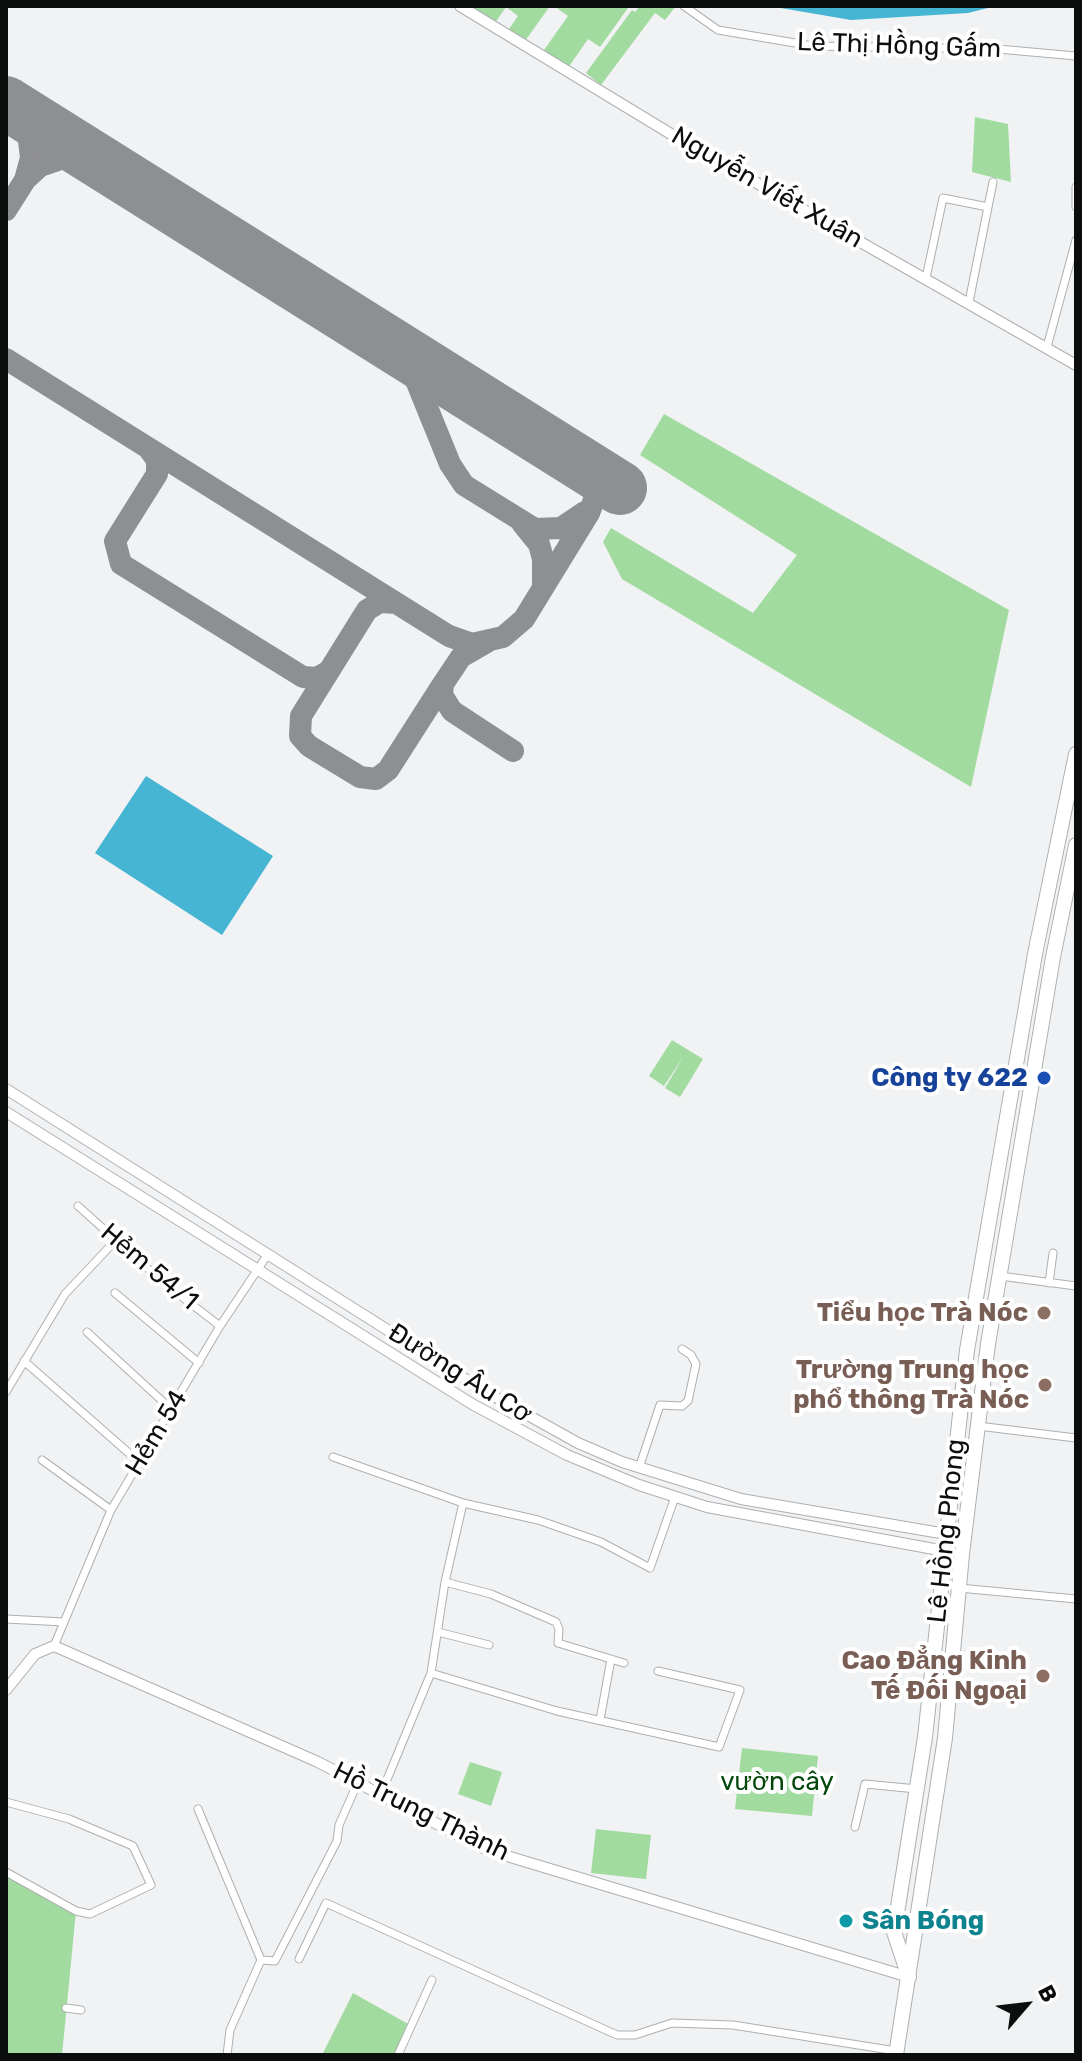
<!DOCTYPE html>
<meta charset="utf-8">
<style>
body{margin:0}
#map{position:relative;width:1082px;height:2061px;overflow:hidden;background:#f0f2f4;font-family:Rubik,sans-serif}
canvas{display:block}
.frame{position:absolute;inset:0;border:8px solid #0c0d0d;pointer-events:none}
.north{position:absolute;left:986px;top:1965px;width:80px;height:80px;-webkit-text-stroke:6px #fff;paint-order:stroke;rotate:62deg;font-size:22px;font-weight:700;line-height:32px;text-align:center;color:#0c0d0d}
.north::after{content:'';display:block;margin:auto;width:28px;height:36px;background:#0c0d0d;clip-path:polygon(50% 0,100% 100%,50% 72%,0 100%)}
</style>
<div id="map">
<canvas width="1082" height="2061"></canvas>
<div class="frame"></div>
<div class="north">B</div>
</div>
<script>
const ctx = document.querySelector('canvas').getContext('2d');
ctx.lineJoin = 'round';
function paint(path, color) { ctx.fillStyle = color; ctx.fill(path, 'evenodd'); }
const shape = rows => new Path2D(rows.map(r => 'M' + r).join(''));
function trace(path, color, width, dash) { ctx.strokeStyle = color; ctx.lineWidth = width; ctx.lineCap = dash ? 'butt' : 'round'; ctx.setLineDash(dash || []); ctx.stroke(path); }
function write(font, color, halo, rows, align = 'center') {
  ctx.font = font + ' Rubik,sans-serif'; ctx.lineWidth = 8; ctx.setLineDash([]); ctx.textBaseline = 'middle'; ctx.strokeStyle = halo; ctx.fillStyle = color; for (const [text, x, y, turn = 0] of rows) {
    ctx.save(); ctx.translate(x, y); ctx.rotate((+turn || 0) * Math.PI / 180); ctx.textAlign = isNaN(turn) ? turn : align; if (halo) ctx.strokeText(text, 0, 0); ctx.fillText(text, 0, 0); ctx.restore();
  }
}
const green = shape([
 [472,6,550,6,525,41,509,29,518,16,506,7,495,23],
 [554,6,625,6,628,8,600,47,588,39,568,68,544,50,568,16],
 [640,6,676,6,665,20,655,13,601,85,586,73,632,10,635,12],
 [975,117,1008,124,1011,182,972,172],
 [664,414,1009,610,971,787,622,579,603,542,611,528,753,613,797,555,640,455],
 [672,1040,703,1059,680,1097,665,1088,684,1056,664,1086,649,1076],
 [742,1748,818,1756,812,1816,735,1809],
 [470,1762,502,1772,491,1806,458,1794],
 [596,1829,651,1835,646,1879,591,1873],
 [6,1872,76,1911,62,2055,6,2055],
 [353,1993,410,2025,396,2055,322,2055]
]);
const water = shape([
 [769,6,996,6,968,13,851,20],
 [146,776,273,856,222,935,95,853]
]);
const taxiway = shape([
 [6,104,28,132,31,158,25,180,6,210],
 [25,180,40,166,66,157,82,157,116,173],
 [384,340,409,363,450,464,464,485,535,529,561,528,585,512],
 [6,359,449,636,472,644,503,637,524,619,589,513,594,500,595,472],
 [149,449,157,460,157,474,115,541,121,564,303,677,317,678,329,671],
 [522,523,539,544,543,559,543,585],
 [396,603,380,602,367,610,301,716,300,736,309,746,360,777,376,779,388,770,443,684],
 [487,642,461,657,443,684,442,695,452,711,513,751]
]);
const runway = shape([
 [6,103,620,488]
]);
const street = shape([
 [684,6,718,30,813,46,998,49,1076,56],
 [1076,187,1076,207],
 [926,278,943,198,988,207],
 [969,302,993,182],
 [1047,347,1076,240],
 [78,1206,164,1283,220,1326],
 [1000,1276,1076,1286],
 [1049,1283,1053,1253],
 [115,1293,199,1363],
 [87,1332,171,1409],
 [24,1361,139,1462],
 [6,1392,65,1294,116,1240],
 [978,1426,1076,1438],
 [333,1457,463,1503,538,1520,601,1542,650,1568,675,1497],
 [42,1460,111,1510],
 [639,1468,660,1405,682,1406,688,1401,696,1364,691,1355,682,1349],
 [445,1582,491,1594,556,1622,559,1629,558,1643,624,1663],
 [959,1588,1076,1599],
 [6,1619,64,1622],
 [438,1632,489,1645],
 [54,1646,111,1510,220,1326,268,1254],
 [431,1673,557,1711,719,1747,740,1690,658,1671],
 [600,1720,611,1659],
 [381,1794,431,1673,445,1582,463,1503],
 [6,1802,69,1819,133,1846,151,1885,90,1914,76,1911,6,1872],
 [198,1809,261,1960,230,2030,227,2055],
 [855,1827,865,1784,917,1789],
 [299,1959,326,1903,617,2035,635,2035,672,2023,733,2025,896,2051],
 [261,1960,275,1961,337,1841,339,1825,358,1782],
 [66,2008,81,2010],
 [398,2055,432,1980]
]);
const secondary = shape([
 [460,6,671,134,1076,365],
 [6,1089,481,1389,578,1443,622,1462,741,1499,964,1537],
 [6,1112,472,1404,567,1455,639,1485,707,1507,950,1552],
 [6,1690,35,1654,54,1646,318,1762,487,1850,909,1977]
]);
const highway = shape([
 [909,1977,894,1932,925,1737,967,1350,1035,954,1076,754],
 [896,2055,945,1738,962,1554,988,1344,1053,957,1076,845]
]);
const markers = [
 [1044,1078,8,"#1a4fb4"],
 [1044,1313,8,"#8d6e63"],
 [1045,1385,8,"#8d6e63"],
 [1043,1676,8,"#8d6e63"],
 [846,1921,8,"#0f9aa8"]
];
const streetNames = [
 ["Lê Thị Hồng Gấm",899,46,2],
 ["Nguyễn Viết Xuân",767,188,30],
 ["Hẻm 54/1",149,1267,40],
 ["Đường Âu Cơ",460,1374,32],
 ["Hẻm 54",157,1433,-59],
 ["Lê Hồng Phong",947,1531,-84],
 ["Hồ Trung Thành",421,1812,26]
];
const transitNames = [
 ["Công ty 622",1028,1078]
];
const educationNames = [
 ["Tiểu học Trà Nóc",1028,1313],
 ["Trường Trung học",1029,1370],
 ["phổ thông Trà Nóc",1029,1400],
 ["Cao Đẳng Kinh",1027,1661],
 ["Tế Đối Ngoại",1027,1691]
];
const parkNames = [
 ["vườn cây",777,1782]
];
const cultureNames = [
 ["Sân Bóng",862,1921]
];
paint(green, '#a1db9f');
paint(water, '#46b5d3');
trace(taxiway, '#8e8f90', 22);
trace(runway, '#8e8f90', 54);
trace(street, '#adafb1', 9);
trace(secondary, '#adafb1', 12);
trace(highway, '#adafb1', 16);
trace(street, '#fff', 7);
trace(secondary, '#fff', 10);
trace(highway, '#fff', 14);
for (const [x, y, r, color] of markers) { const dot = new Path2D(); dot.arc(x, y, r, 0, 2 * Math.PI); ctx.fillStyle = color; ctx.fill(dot); trace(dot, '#fff', 3); }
write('26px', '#0c0d0d', '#fff', streetNames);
write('bold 26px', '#164399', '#fff', transitNames, 'right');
write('bold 26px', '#785e54', '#fff', educationNames, 'right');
write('26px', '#034609', '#fff', parkNames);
write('bold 26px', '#0d838f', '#fff', cultureNames, 'left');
</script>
